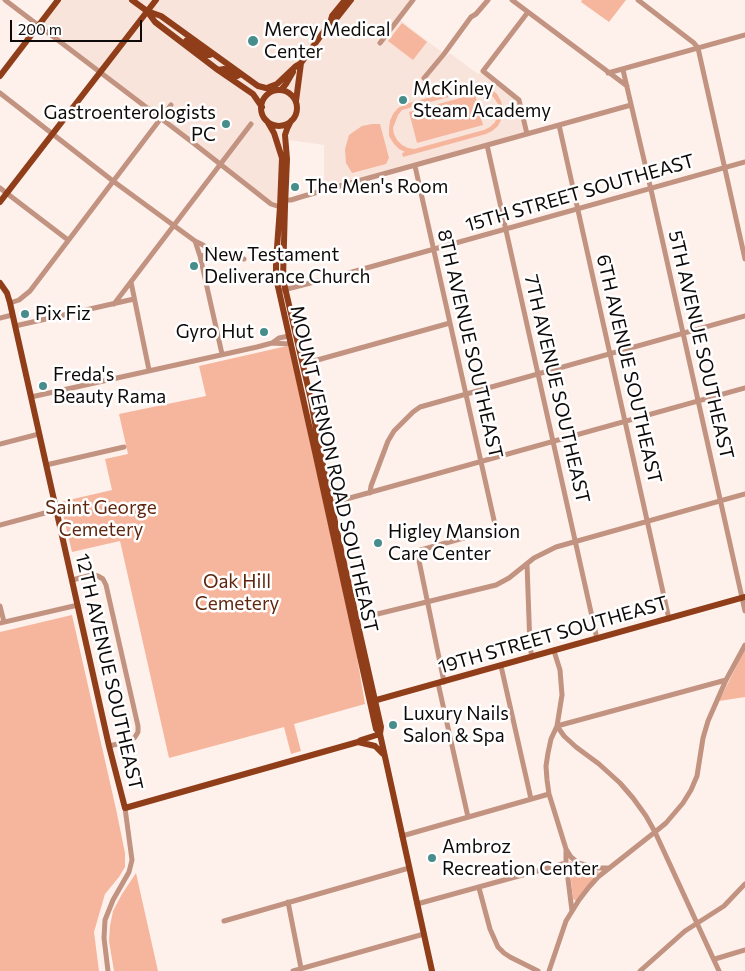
<!DOCTYPE html>
<style>
body{margin:0}
#map{position:relative;width:745px;height:971px;overflow:hidden;background:#fef1ec;font-family:Commissioner,sans-serif}
canvas{display:block}
.scale{position:absolute;left:10px;top:20px;width:132px;height:22px;box-sizing:border-box;border:2px solid #0e0a09;border-top:0;padding-left:6px;font-size:15px;line-height:18px;white-space:nowrap;color:#0e0a09;-webkit-text-stroke:4px #fff;paint-order:stroke}
</style>
<div id="map">
<canvas width="745" height="971"></canvas>
<div class="scale">200 m</div>
</div>
<script>
const ctx = document.querySelector('canvas').getContext('2d');
ctx.lineJoin = 'round';
function paint(path, color) { ctx.fillStyle = color; ctx.fill(path, 'evenodd'); }
const shape = rows => new Path2D(rows.map(r => 'M' + r).join(''));
function trace(path, color, width, dash) { ctx.strokeStyle = color; ctx.lineWidth = width; ctx.lineCap = dash ? 'butt' : 'round'; ctx.setLineDash(dash || []); ctx.stroke(path); }
function write(font, color, halo, rows, align = 'center') {
  ctx.font = font + ' Commissioner,sans-serif'; ctx.lineWidth = 5; ctx.setLineDash([]); ctx.textBaseline = 'middle'; ctx.strokeStyle = halo; ctx.fillStyle = color; for (const [text, x, y, turn = 0] of rows) {
    ctx.save(); ctx.translate(x, y); ctx.rotate((+turn || 0) * Math.PI / 180); ctx.textAlign = isNaN(turn) ? turn : align; if (halo) ctx.strokeText(text, 0, 0); ctx.fillText(text, 0, 0); ctx.restore();
  }
}
const built = shape([
 [58,0,413,0,399,19,447,56,450,53,478,74,483,71,519,100,527,134,324,191,324,145,289,140,289,121,283,205,276,205,39,25]
]);
const green = shape([
 [582,0,626,0,609,22,581,2],
 [402,23,427,42,413,60,388,41],
 [477,84,490,88,497,94,501,101,503,110,502,118,498,126,492,131,486,134,403,157,402,153,405,152,399,149,394,144,389,136,389,129,390,121,393,114,398,108,406,104],
 [477,89,482,89,489,93,494,98,498,104,498,115,495,122,490,127,484,130,414,149,408,148,402,145,397,140,394,134,393,128,398,115,402,110],
 [475,94,483,125,417,143,409,112],
 [372,124,380,124,389,158,386,164,352,173,346,163,345,149,349,135,362,126],
 [287,346,289,348,355,645,365,704,294,724,301,751,291,754,284,727,169,758,120,541,72,552,60,502,112,490,105,459,128,454,119,414,206,396,199,366],
 [72,615,116,809,125,853,125,867,119,877,105,894,94,932,99,971,0,971,0,632],
 [745,649,745,697,719,701],
 [570,861,580,867,597,871,599,872,576,901,573,899,569,862],
 [136,873,158,971,114,971,109,941,110,926,113,911,122,894]
]);
const minor = shape([
 [5,0,192,142,271,204,280,207],
 [512,0,627,86],
 [638,0,694,43,698,48,745,259],
 [380,43,413,0],
 [623,70,652,194,745,611],
 [608,73,745,35],
 [424,78,444,54,471,17,476,14,488,0],
 [0,93,113,181,195,241,200,256,222,354],
 [559,125,669,619],
 [527,134,519,100,483,71,528,12],
 [487,145,597,639],
 [415,166,496,529,417,551,444,682],
 [0,188,68,240],
 [285,200,291,200,304,196,631,105],
 [195,241,203,245,214,253],
 [200,256,214,254,244,259],
 [131,282,149,370],
 [283,290,338,276,745,162],
 [10,303,19,300,30,291,171,105],
 [114,304,251,124],
 [0,318,12,315],
 [15,326,134,299],
 [272,343,290,344],
 [303,364,450,323],
 [31,397,257,347,272,343,279,338,289,336],
 [0,444,39,434],
 [46,465,124,447],
 [370,493,371,486,388,441,394,431,413,412,420,407,745,316],
 [332,503,745,388],
 [0,525,56,510],
 [527,564,530,647,532,657],
 [72,580,92,575,98,576,103,579,106,585,138,726,138,732,135,737,131,741,109,746],
 [0,606,4,622],
 [357,619,496,585,509,578,534,558,556,547,745,494],
 [0,623,78,605],
 [554,651,560,670,562,695,557,726,551,739,548,753,546,766,547,780,549,794,566,849,566,863,572,911],
 [501,666,531,799],
 [438,683,468,817],
 [402,836,549,794],
 [566,849,571,857,578,863,597,868,608,868],
 [479,888,490,929,498,947,504,953,510,957,538,971],
 [288,902,301,968],
 [417,904,566,863],
 [224,921,409,868],
 [715,959,745,950],
 [108,971,104,938,105,920,113,900,129,872,132,860,125,808],
 [293,971,424,934],
 [549,971,566,921,579,900,589,887,598,877,655,832,666,823,683,803,691,790,697,776,703,738,708,721,726,680,745,645],
 [640,971,685,931,724,906,745,884],
 [719,971,655,832,646,816,633,798,620,783,599,764,576,747,564,736,557,726,726,680]
]);
const major = shape([
 [132,0,147,11,155,22,218,70,253,94,262,107],
 [147,11,161,16,258,86,270,89,278,90],
 [330,23,332,16,345,0],
 [186,41,206,55,210,55,212,53],
 [218,70,224,69,237,76,241,74],
 [0,76,58,0],
 [269,87,277,84,296,66,301,63,330,23,336,19,351,0],
 [281,90,286,84,293,72],
 '261 108a18 18 0 1 1 36 0a18 18 0 1 1-36 0Z',
 [296,101,301,63],
 [267,121,274,133,282,158,280,207,276,261,276,278,279,291,315,452,370,702,376,729,380,734,432,971],
 [291,121,287,129,285,135,287,159,285,206,283,279,311,400,320,452,341,550,381,727,380,734],
 [0,202,156,0],
 [0,283,7,293,10,303,109,746,125,808,358,742,361,740,380,734],
 [373,701,745,597],
 [358,742,375,746,383,754]
]);
const markers = [
 [253,41,6,"#468d8b"],
 [403,100,5,"#468d8b"],
 [226,124,5,"#468d8b"],
 [295,187,5,"#468d8b"],
 [194,266,5,"#468d8b"],
 [25,314,5,"#468d8b"],
 [264,332,5,"#468d8b"],
 [43,386,5,"#468d8b"],
 [378,543,5,"#468d8b"],
 [393,725,5,"#468d8b"],
 [432,858,5,"#468d8b"]
];
const poiNames = [
 ["Mercy Medical",264,30],
 ["Center",264,52],
 ["McKinley",413,89],
 ["Steam Academy",413,111],
 ["Gastroenterologists",216,113,"right"],
 ["PC",216,135,"right"],
 ["The Men's Room",305,187],
 ["New Testament",204,255],
 ["Deliverance Church",204,277],
 ["Pix Fiz",35,314],
 ["Gyro Hut",254,332,"right"],
 ["Freda's",53,375],
 ["Beauty Rama",53,397],
 ["Higley Mansion",388,532],
 ["Care Center",388,554],
 ["Luxury Nails",403,714],
 ["Salon & Spa",403,736],
 ["Ambroz",442,847],
 ["Recreation Center",442,869]
];
const streetNames = [
 ["15TH STREET SOUTHEAST",580,193,-16],
 ["8TH AVENUE SOUTHEAST",470,344,77],
 ["5TH AVENUE SOUTHEAST",701,345,77],
 ["6TH AVENUE SOUTHEAST",629,369,77],
 ["7TH AVENUE SOUTHEAST",557,389,77],
 ["MOUNT VERNON ROAD SOUTHEAST",334,469,77],
 ["19TH STREET SOUTHEAST",553,635,-16],
 ["12TH AVENUE SOUTHEAST",109,672,77]
];
const parkNames = [
 ["Saint George",101,508],
 ["Cemetery",101,530],
 ["Oak Hill",237,582],
 ["Cemetery",237,604]
];
paint(built, '#f9e4dc');
paint(green, '#f6b69d');
trace(minor, '#c29380', 5);
trace(major, '#903e1a', 6);
for (const [x, y, r, color] of markers) { const dot = new Path2D(); dot.arc(x, y, r, 0, 2 * Math.PI); ctx.fillStyle = color; ctx.fill(dot); trace(dot, '#fff', 2); }
write('19px', '#0e0a09', '#fff', poiNames, 'left');
write('19px', '#0e0a09', '#fff', streetNames);
write('19px', '#60270e', '#fff', parkNames);
</script>
